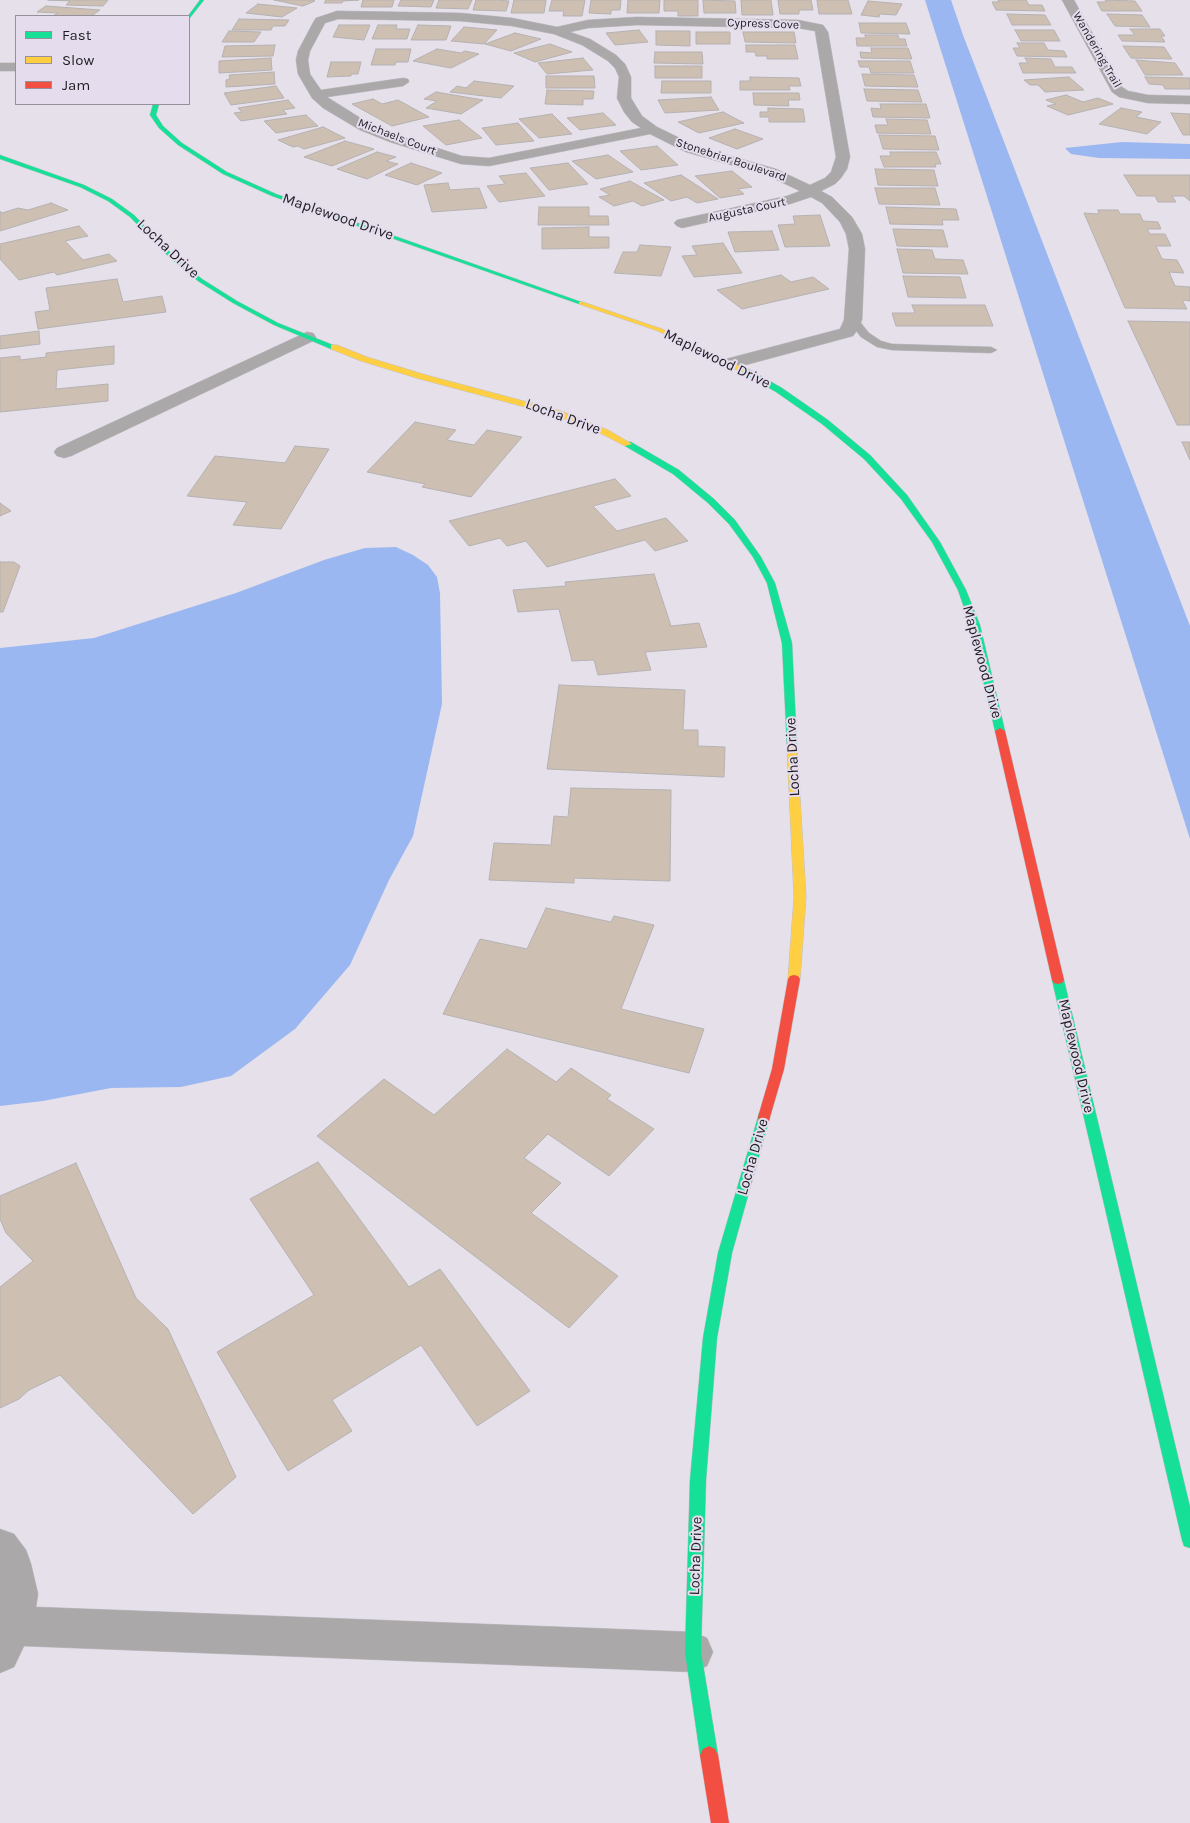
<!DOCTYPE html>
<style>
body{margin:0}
#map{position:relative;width:1190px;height:1823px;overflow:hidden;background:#e5e0ea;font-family:Karla,sans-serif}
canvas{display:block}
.legend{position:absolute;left:15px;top:15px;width:175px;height:90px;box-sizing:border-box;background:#e5dded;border:1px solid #95909b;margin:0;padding:6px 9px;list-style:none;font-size:15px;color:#1e1c21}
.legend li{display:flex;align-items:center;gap:10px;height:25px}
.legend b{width:25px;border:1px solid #95909b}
</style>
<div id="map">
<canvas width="1190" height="1823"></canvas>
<ul class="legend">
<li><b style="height:6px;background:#16e098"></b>Fast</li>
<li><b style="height:6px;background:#ffcf43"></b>Slow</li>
<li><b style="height:6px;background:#f24e42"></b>Jam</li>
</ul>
</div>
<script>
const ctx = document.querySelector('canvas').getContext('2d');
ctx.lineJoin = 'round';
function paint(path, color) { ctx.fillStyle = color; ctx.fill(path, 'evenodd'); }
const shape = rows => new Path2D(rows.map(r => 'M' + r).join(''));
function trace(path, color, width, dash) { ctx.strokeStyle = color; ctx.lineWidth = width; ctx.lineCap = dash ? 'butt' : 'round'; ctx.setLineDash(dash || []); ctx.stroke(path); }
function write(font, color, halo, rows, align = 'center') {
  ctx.font = font + ' Karla,sans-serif'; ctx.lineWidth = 4; ctx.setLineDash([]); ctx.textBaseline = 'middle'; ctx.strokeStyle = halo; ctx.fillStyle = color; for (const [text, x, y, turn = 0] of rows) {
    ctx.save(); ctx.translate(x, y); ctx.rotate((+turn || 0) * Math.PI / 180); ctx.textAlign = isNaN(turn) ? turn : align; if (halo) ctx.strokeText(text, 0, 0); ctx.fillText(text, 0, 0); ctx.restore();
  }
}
const water = shape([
 [925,0,951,0,963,35,1190,626,1190,839],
 [1122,142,1190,144,1190,159,1099,158,1071,154,1065,148],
 [396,547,413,555,428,565,437,577,440,593,442,704,413,836,389,880,350,965,295,1029,231,1076,181,1087,111,1088,43,1101,0,1106,0,648,94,638,236,593,324,560,365,548]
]);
const building = shape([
 [48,0,108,0,103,6,66,5,70,1,48,0],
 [274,0,312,0,315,1,303,6,274,0],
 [326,0,359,0,343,1,342,3,324,3,326,0],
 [363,0,394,0,392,7,361,7,363,0],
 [401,0,434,0,431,7,398,6,401,0],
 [439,0,472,0,468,9,436,8,439,0],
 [476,0,498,0,509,1,506,11,473,10,476,0],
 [514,0,546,0,544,13,511,13,514,0],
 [552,0,585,0,582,16,563,16,564,11,549,11,552,0],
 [591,0,621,0,620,10,611,10,611,14,589,13,591,0],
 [628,0,660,0,659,13,627,13,628,0],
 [664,0,698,0,698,16,678,16,678,11,664,11,664,0],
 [703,0,735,1,736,13,704,13,703,0],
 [741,0,771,0,773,15,742,15,741,0],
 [778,0,811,0,813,10,799,10,799,14,780,14,778,0],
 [817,0,848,0,852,14,819,14,817,0],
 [998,0,1026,0,1029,5,1042,5,1045,11,996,10,992,2,999,2,998,0],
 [1105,0,1135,1,1142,11,1102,11,1097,2,1107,2,1105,0],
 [868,1,902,4,896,15,880,14,879,17,861,15,868,1],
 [258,4,297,8,282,17,246,13,258,4],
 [46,6,100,10,91,16,53,16,58,13,37,12,46,6],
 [1007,14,1045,15,1051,25,1012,25,1007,14],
 [1107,14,1142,15,1150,27,1115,26,1107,14],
 [239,19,289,20,285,26,273,26,271,30,232,30,239,19],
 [859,23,906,23,910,34,861,33,859,23],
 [339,25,370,25,364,40,333,37,339,25],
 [378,25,397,25,396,29,410,29,407,39,372,39,378,25],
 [418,25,451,26,446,40,411,40,418,25],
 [464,27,497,30,484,44,451,41,464,27],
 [1130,29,1160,29,1165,36,1161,36,1165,42,1122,41,1118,35,1135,35,1130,29],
 [639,30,648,42,615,45,606,33,639,30],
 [1015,30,1054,30,1060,41,1021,41,1015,30],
 [229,31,261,32,254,42,222,42,229,31],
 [656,31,690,31,690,46,656,45,656,31],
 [696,32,730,32,730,44,696,44,696,32],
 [743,32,794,32,796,43,745,42,743,32],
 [515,33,541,39,511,51,485,44,515,33],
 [865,35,898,35,899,39,905,39,907,46,857,46,856,38,866,38,865,35],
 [1017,43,1044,43,1048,50,1064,51,1067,57,1017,56,1013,48,1020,48,1017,43],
 [550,44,572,52,535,62,514,53,550,44],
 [275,45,273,56,222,57,225,46,275,45],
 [746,45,795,45,798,59,767,59,767,56,756,56,755,52,746,52,746,45],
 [1123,46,1164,47,1172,59,1131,58,1123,46],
 [871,48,908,48,912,59,861,58,860,52,872,53,871,48],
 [376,49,411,49,408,62,396,62,395,65,371,65,376,49],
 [437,49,461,53,465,51,479,54,451,68,413,61,437,49],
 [655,52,702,52,703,64,654,63,655,52],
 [271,58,272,70,219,73,219,61,271,58],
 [583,58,593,70,547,74,538,63,583,58],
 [1025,58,1051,59,1055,67,1072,67,1076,73,1023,73,1019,63,1028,63,1025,58],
 [1136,60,1175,63,1183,75,1145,75,1136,60],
 [858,61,910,61,914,73,871,73,869,67,860,67,858,61],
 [331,62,361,62,358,74,351,74,351,76,327,77,331,62],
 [655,66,702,66,702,78,655,78,655,66],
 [274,72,275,84,226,87,226,80,230,79,229,75,274,72],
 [862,74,914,75,918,87,865,86,862,74],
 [546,76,594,76,595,88,546,88,546,76],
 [750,77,799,78,801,86,789,86,790,90,740,90,740,81,750,81,750,77],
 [1069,77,1084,90,1045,92,1038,85,1030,85,1024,80,1069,77],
 [1145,77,1190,78,1190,89,1165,89,1163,85,1149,84,1145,77],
 [474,81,514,86,501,98,450,92,457,86,466,88,474,81],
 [662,81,711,81,711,93,661,93,662,81],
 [276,86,284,98,231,105,224,93,276,86],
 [864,89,918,90,922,102,867,101,864,89],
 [547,90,594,91,593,99,583,99,583,105,545,104,547,90],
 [436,92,483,100,461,114,426,108,437,101,424,99,436,92],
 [753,93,799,93,800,100,788,100,789,106,754,105,753,93],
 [1066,95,1083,102,1098,98,1113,104,1068,115,1047,106,1056,104,1046,100,1066,95],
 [711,97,719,110,665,113,658,100,711,97],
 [373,99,382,104,398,100,429,117,392,126,352,104,373,99],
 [288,100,295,108,283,110,287,114,241,121,234,113,242,112,238,108,288,100],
 [880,104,926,104,930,118,873,117,871,108,881,109,880,104],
 [768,108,803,109,805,122,769,122,769,117,760,117,760,112,768,112,768,108],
 [1121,108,1142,112,1136,117,1161,122,1147,134,1099,124,1121,108],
 [723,112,744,123,699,133,678,122,723,112],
 [603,113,616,125,580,130,567,118,603,113],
 [1171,113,1190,114,1190,135,1183,135,1171,113],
 [552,114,572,134,539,138,519,119,552,114],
 [306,115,318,126,276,133,264,121,306,115],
 [886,119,927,120,931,134,877,133,875,125,888,125,886,119],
 [459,120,482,138,446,145,423,126,459,120],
 [518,123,534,141,496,145,482,128,518,123],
 [323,127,345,138,304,149,298,146,293,147,278,140,323,127],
 [735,129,763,139,737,149,709,138,735,129],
 [879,135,935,136,939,150,883,149,879,135],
 [345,141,374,149,332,166,304,157,345,141],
 [657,146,678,165,641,170,620,151,657,146],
 [377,152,396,157,386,161,398,164,367,179,337,169,377,152],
 [890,152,936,152,941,164,935,164,936,167,884,167,880,156,891,156,890,152],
 [608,155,633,172,596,179,572,161,608,155],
 [411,163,442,173,417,185,385,175,411,163],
 [568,163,588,184,549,190,530,168,568,163],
 [875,169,934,170,938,186,878,185,875,169],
 [732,171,752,187,738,189,744,194,720,198,695,176,732,171],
 [526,173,545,196,499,202,487,186,505,184,499,176,526,173],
 [681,175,718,199,697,203,687,197,671,201,644,183,681,175],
 [1124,175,1190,175,1190,201,1184,196,1172,196,1176,202,1158,202,1155,196,1137,196,1124,175],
 [630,181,664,200,642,206,633,201,614,206,599,197,610,195,600,189,630,181],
 [448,183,450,190,479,188,487,208,432,212,424,185,448,183],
 [875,188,935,188,940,205,879,204,875,188],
 [51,203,68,210,0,231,0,211,2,213,18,208,28,210,51,203],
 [539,207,589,207,589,216,608,216,609,225,538,225,539,207],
 [886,207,956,209,959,220,942,220,943,225,890,224,886,207],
 [1098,210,1118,210,1120,214,1140,214,1143,221,1158,222,1161,229,1147,229,1150,234,1165,234,1171,246,1156,246,1162,259,1177,260,1184,273,1169,272,1175,286,1190,287,1190,301,1182,300,1187,309,1125,308,1084,213,1099,214,1098,210],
 [820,215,830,246,785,247,778,225,795,224,793,216,820,215],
 [79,226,88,236,65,241,83,260,109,254,117,261,57,275,54,272,19,280,0,259,0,244,79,226],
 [589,227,589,237,609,237,609,248,542,249,542,228,589,227],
 [893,229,943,230,948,247,897,246,893,229],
 [772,231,779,250,735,252,728,232,772,231],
 [723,243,742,273,694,277,682,256,697,255,692,246,723,243],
 [640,245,671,247,661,276,614,273,623,252,637,252,640,245],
 [897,249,932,250,935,259,963,260,968,274,903,273,897,249],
 [781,275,791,282,813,277,829,289,742,309,717,290,781,275],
 [903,276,960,277,966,298,908,297,903,276],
 [117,279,123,302,162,296,166,312,38,329,35,312,50,310,46,288,117,279],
 [912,305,985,305,993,326,896,326,892,313,915,313,912,305],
 [1128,321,1190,322,1190,425,1177,425,1128,321],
 [39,331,40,344,0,349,0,336,39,331],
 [114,346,114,364,57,370,56,389,108,384,108,401,0,412,0,358,20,356,20,360,46,357,46,353,114,346],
 [415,422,456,430,447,440,474,445,487,430,522,437,471,497,422,487,425,484,367,472,415,422],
 [1182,442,1190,442,1190,460,1182,442],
 [295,446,329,449,281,529,233,525,247,502,187,496,215,456,285,463,295,446],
 [615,479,631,496,593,506,617,531,666,518,688,541,655,551,645,540,547,567,526,541,507,546,500,538,469,546,449,521,615,479],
 [0,503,11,511,0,516,0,503],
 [0,562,14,562,20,566,3,612,0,612,0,562],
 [654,574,671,626,699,623,707,647,645,652,651,670,598,675,594,660,572,661,559,609,518,612,513,590,566,586,565,582,654,574],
 [559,685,685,690,683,730,698,730,698,746,725,747,724,777,547,769,559,685],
 [571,788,671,790,670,881,574,878,574,883,489,880,494,843,551,845,554,816,568,817,571,788],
 [546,908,611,922,614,916,654,925,621,1009,704,1029,689,1073,443,1014,480,939,527,949,546,908],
 [507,1049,556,1082,571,1068,611,1095,607,1099,654,1129,609,1176,548,1134,524,1158,561,1183,531,1213,618,1276,569,1328,317,1136,384,1079,434,1115,507,1049],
 [318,1162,409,1287,440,1269,530,1391,477,1426,421,1345,332,1400,352,1431,288,1471,217,1352,314,1295,250,1199,318,1162],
 [76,1163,136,1298,168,1329,236,1477,193,1514,60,1375,29,1390,19,1399,0,1408,0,1287,33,1261,6,1233,0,1219,0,1196,76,1163]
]);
const lane = shape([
 [853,317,857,318,869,333,881,341,892,344,991,347,997,350,991,353,892,350,877,347,861,337,849,322,848,320,853,317]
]);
const street = shape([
 [1062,0,1074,0,1122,87,1128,91,1148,95,1190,96,1190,104,1148,103,1119,97,1112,92,1062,0],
 [337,11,460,13,512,18,557,27,588,20,637,17,798,20,823,25,828,32,850,157,847,169,841,178,835,184,821,191,832,197,852,217,862,234,865,249,862,320,856,332,853,336,738,367,732,368,726,367,723,363,726,359,840,329,844,320,849,249,846,234,840,222,822,203,811,197,790,204,682,228,677,226,674,223,677,220,787,196,800,191,766,175,686,152,650,134,489,166,461,164,390,142,360,130,323,108,312,98,298,74,296,60,298,51,314,21,316,18,337,11],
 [338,19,460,21,512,26,554,34,582,45,608,61,615,68,619,77,617,98,624,112,632,122,641,128,489,158,462,156,400,136,370,124,327,97,403,86,409,82,408,79,403,78,321,90,310,74,308,60,310,51,325,23,338,19],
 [637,25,798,28,815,31,836,157,831,172,825,178,810,185,776,169,696,146,657,127,642,116,631,98,631,77,625,64,616,55,590,39,570,32,588,28,637,25],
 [0,63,16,63,16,71,0,71,0,63],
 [307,332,313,333,316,337,313,341,71,456,64,458,57,456,54,452,57,448,307,332],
 [0,1529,14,1534,26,1550,31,1564,38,1594,36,1607,693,1632,707,1638,713,1652,707,1666,693,1672,24,1646,14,1667,0,1673,0,1529]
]);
const fast = shape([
 [200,0,204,0,189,19,188,16,200,0],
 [153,104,159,104,156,115,163,126,182,143,227,172,276,194,584,303,579,304,272,196,223,174,178,145,159,128,150,115,153,104],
 [0,155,84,185,112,199,134,215,174,256,202,279,237,301,278,323,338,347,331,349,274,325,233,303,198,281,170,258,130,217,108,201,80,187,0,159,0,155],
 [741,368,747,368,782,388,828,420,870,455,907,495,940,542,966,590,980,625,1005,731,1004,733,996,733,995,731,970,625,958,590,932,542,901,499,864,459,822,424,776,392,741,372,741,368],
 [625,442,631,442,679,470,714,499,735,520,761,557,775,583,792,643,797,747,796,749,792,750,787,747,782,643,767,583,753,557,729,524,708,503,673,474,625,446,625,442],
 [1058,976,1062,977,1064,980,1190,1507,1190,1548,1184,1546,1182,1540,1052,980,1054,977,1058,976],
 [764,1112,769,1113,770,1117,732,1253,717,1338,706,1480,701,1652,718,1755,715,1761,709,1764,703,1761,700,1755,685,1652,690,1480,703,1338,718,1253,758,1117,759,1113,764,1112]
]);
const slow = shape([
 [579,302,583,302,662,329,748,370,741,372,658,331,579,304,579,302],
 [331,345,337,345,367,357,426,375,561,411,608,430,632,444,625,446,602,434,555,415,420,379,361,361,331,349,331,345],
 [792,744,797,747,806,897,800,979,798,982,794,983,790,982,788,979,794,897,787,747,792,744]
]);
const jam = shape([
 [1000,728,1005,731,1064,980,1062,983,1058,984,1054,983,1052,980,995,731,1000,728],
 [794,975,798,976,800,979,784,1069,770,1117,769,1121,764,1122,759,1121,758,1117,772,1069,788,979,790,976,794,975],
 [709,1746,715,1749,718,1755,729,1823,711,1823,700,1755,703,1749,709,1746]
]);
const farStreetnames = [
 ["Cypress Cove",763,24,2],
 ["Wandering Trail",1097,50,60],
 ["Michaels Court",397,137,21],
 ["Stonebriar Boulevard",731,160,18],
 ["Augusta Court",747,210,-12]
];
const streetNames = [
 ["Maplewood Drive",338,217,19],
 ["Locha Drive",168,249,43],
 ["Maplewood Drive",717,359,26],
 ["Locha Drive",563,417,20],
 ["Maplewood Drive",982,662,75],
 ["Locha Drive",793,757,-93],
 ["Maplewood Drive",1076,1056,77],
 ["Locha Drive",753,1157,-74],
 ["Locha Drive",696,1556,-88]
];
paint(water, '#9bb7f1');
paint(building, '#cdc0b3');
trace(building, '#b5b1b2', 1);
trace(lane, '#c1bec5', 1);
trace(street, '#c1bec5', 1);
trace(fast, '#c1bec5', 1);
trace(slow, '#c1bec5', 1);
trace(jam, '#c1bec5', 1);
paint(lane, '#aba8a9');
paint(street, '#aba8a9');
paint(fast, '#16e098');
paint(slow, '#ffcf43');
paint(jam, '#f24e42');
write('12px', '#1e1c21', '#e5dded', farStreetnames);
write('15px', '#1e1c21', '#e5dded', streetNames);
</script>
